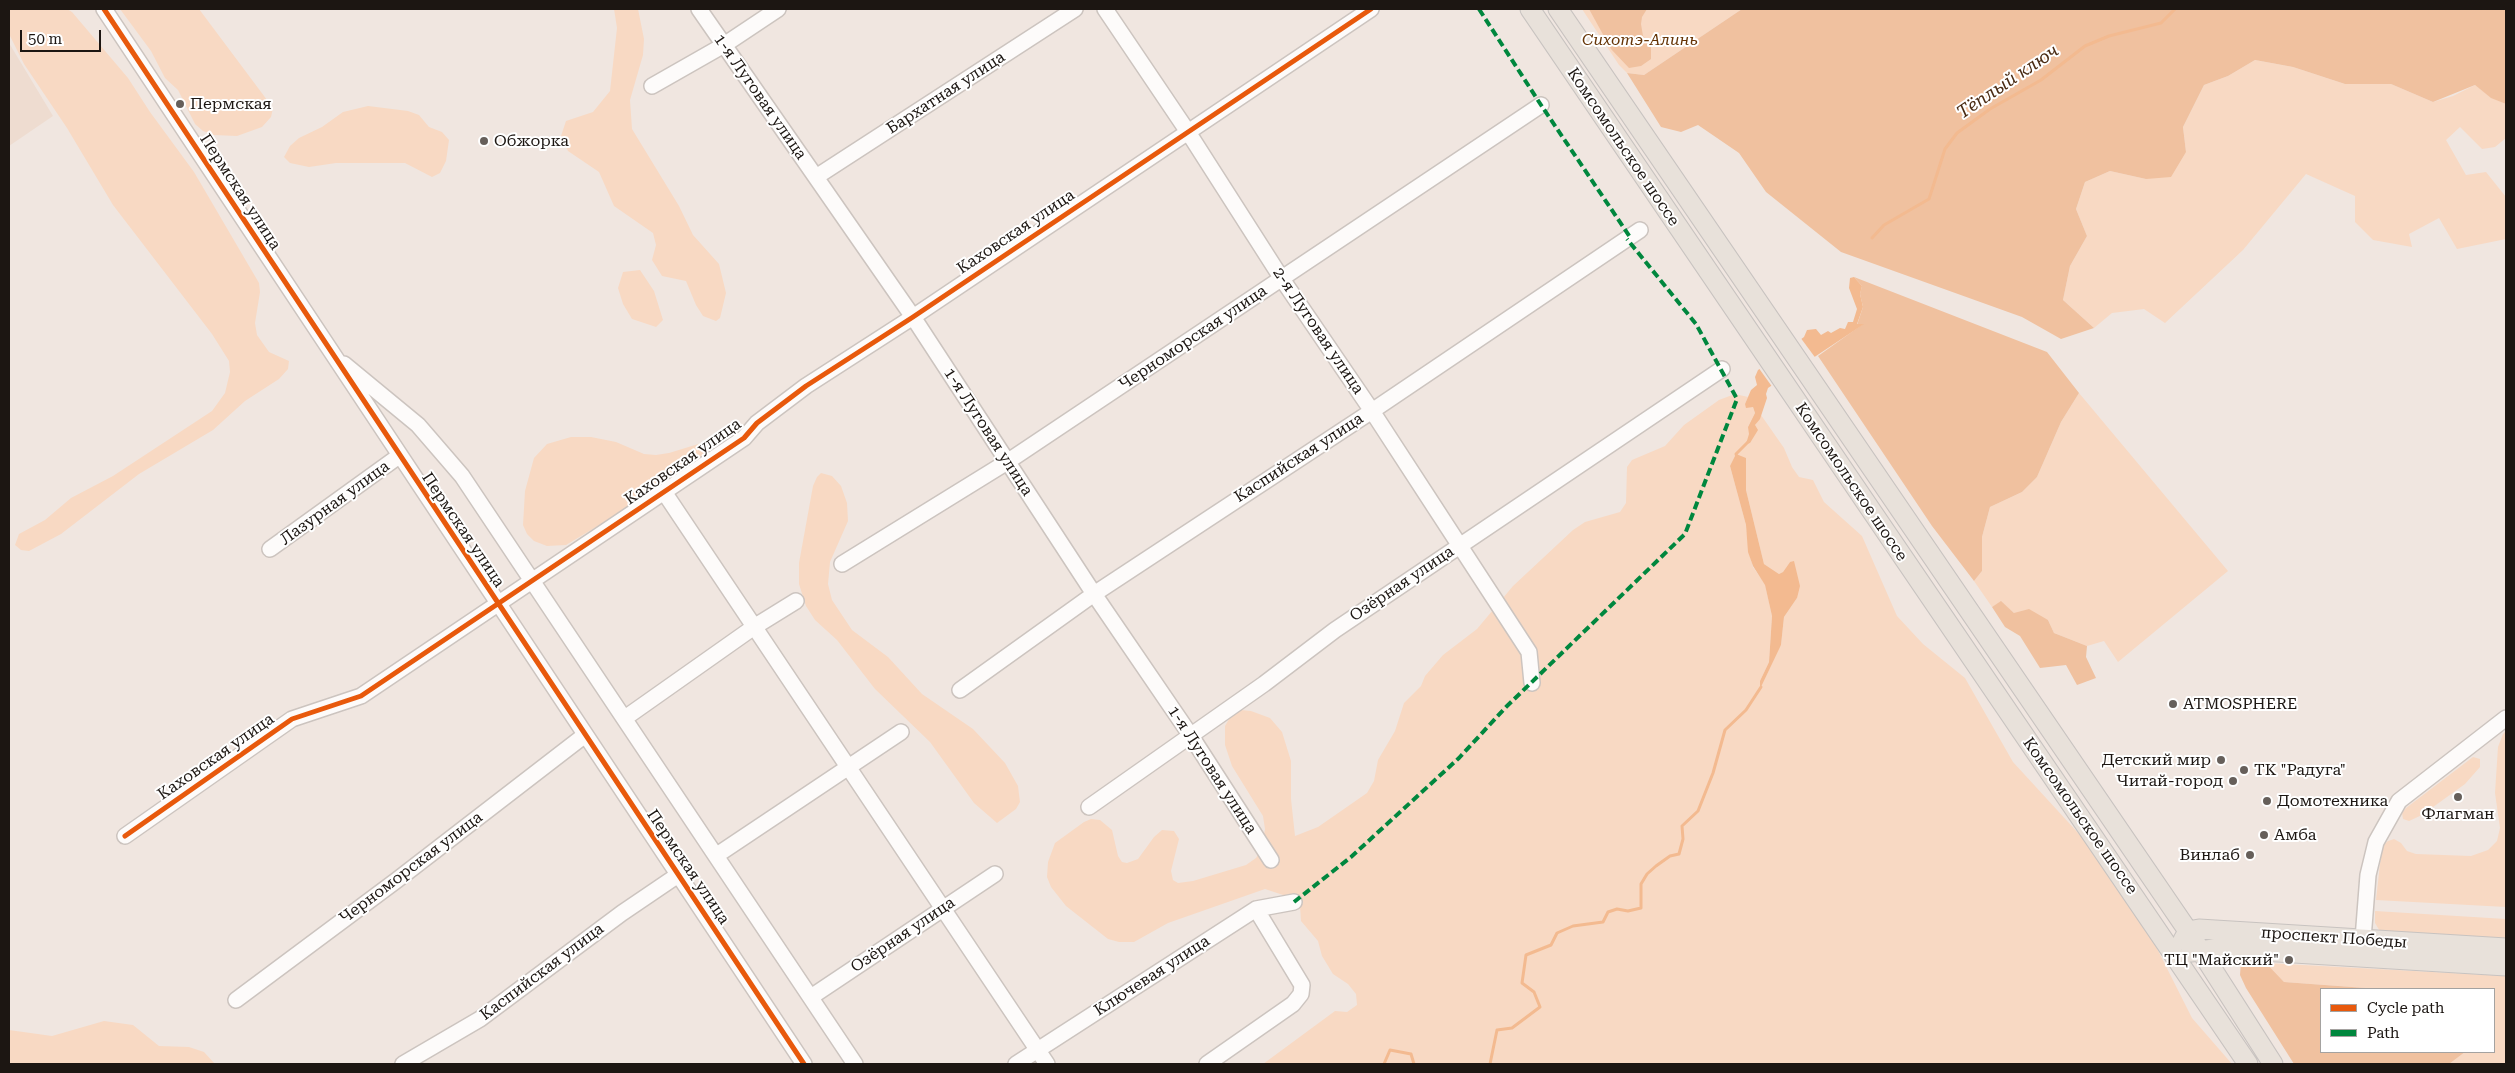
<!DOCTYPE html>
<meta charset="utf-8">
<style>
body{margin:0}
#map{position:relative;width:2515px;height:1073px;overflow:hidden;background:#f0e6e0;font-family:"Roboto Serif",serif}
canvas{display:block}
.frame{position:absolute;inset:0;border:10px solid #1c1612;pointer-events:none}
.legend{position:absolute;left:2320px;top:988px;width:175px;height:65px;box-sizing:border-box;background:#fff;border:1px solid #a4a2a0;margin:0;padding:6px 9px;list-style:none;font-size:15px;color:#1c1612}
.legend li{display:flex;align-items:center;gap:10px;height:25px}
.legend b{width:25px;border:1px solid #a4a2a0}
.scale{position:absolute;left:20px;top:30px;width:81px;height:22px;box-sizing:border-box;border:2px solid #1c1612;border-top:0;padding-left:6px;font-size:15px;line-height:18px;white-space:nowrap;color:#1c1612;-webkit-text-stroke:4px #fff;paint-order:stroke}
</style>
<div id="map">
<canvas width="2515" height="1073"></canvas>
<div class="frame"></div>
<ul class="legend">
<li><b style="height:6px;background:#e8590c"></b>Cycle path</li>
<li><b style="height:6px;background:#00873e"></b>Path</li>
</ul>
<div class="scale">50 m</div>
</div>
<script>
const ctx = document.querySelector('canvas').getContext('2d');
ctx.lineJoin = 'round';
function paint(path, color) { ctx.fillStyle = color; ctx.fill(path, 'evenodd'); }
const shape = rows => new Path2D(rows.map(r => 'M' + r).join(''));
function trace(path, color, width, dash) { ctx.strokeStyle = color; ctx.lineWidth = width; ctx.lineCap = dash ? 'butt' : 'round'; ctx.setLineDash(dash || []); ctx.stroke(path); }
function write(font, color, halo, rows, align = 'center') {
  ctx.font = font + ' "Roboto Serif",serif'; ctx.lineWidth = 4; ctx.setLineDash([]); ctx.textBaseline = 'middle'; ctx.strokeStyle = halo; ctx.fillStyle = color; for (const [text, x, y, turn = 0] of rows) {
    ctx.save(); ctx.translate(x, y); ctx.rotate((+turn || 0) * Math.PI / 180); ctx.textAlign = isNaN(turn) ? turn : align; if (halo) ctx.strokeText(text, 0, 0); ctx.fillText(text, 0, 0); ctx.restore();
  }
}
const built = shape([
 [9,43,53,116,9,146]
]);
const green = shape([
 [67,9,72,12,128,78,150,112,194,172,259,283,260,292,255,323,257,335,269,352,289,361,288,369,279,379,245,401,213,430,139,474,61,534,29,551,21,550,15,545,19,534,45,520,71,498,113,476,212,411,225,393,230,372,229,361,212,334,113,205,67,128,24,64,10,36,10,9],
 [120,9,199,9,273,108,271,117,262,127,237,136,213,135,203,131,195,124,178,90,165,78,151,51],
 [614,9,638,9,644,39,643,55,630,100,632,129,679,206,693,235,719,264,726,293,720,318,716,321,703,316,696,305,686,281,662,276,652,260,656,245,653,233,614,206,599,172,568,151,561,136,566,121,593,112,610,91,617,28],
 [1582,9,1742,9,1644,75,1627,73,1619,65],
 [2255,60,2293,67,2345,84,2391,84,2433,102,2453,96,2475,85,2491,97,2506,104,2506,138,2495,147,2482,149,2460,127,2446,140,2466,175,2486,172,2506,197,2506,239,2457,249,2439,218,2409,234,2412,247,2373,240,2355,222,2355,196,2306,174,2243,250,2165,323,2144,309,2112,313,2094,328,2063,300,2070,266,2087,236,2076,209,2085,182,2110,171,2146,179,2186,152,2183,127,2204,85,2228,76],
 [368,106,408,111,419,115,429,127,442,132,449,140,446,161,440,173,432,177,405,163,336,163,309,167,290,163,284,157,290,146,299,138,322,127,343,112],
 [640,270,654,291,663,320,656,327,632,319,623,304,618,288,623,272],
 [2079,393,2228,571,2118,662,2104,641,2087,646,2054,633,2048,620,2014,613,2001,602,1992,607,1974,581,1982,571,1982,537,1990,507,2022,492,2037,477,2061,422],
 [1735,394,1748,397,1745,404,1753,407,1755,413,1748,427,1755,425,1761,415,1784,448,1792,467,1799,477,1813,480,1824,502,1862,536,1897,616,1923,644,1965,678,2013,762,2124,883,2192,1018,2232,1064,1263,1064,1335,1011,1347,1012,1357,1005,1356,994,1348,984,1333,974,1322,956,1318,941,1301,921,1300,906,1286,896,1265,889,1168,923,1134,942,1119,942,1108,939,1066,906,1051,887,1047,877,1048,862,1055,843,1084,822,1091,819,1100,820,1112,830,1118,856,1122,862,1127,863,1138,859,1154,837,1162,830,1174,831,1179,839,1171,871,1173,880,1178,883,1193,881,1246,865,1256,858,1261,850,1265,829,1263,816,1232,766,1225,745,1225,726,1232,714,1241,710,1251,711,1270,718,1282,732,1291,761,1291,799,1295,836,1318,827,1367,793,1374,781,1378,760,1395,731,1404,703,1421,686,1425,676,1443,655,1477,629,1513,586,1573,530,1585,522,1620,512,1626,503,1627,467,1632,460,1665,446,1684,425,1719,400],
 [1746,458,1746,490,1764,564,1779,574,1783,572,1790,562,1797,598,1784,617,1781,645,1760,681,1769,662,1772,616,1765,584,1753,567,1749,552,1746,525,1730,466],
 [571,437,591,437,616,442,644,454,656,455,669,453,705,442,717,441,712,449,667,479,629,512,596,527,566,545,547,546,534,541,527,534,523,525,525,491,534,458,547,444],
 [821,473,832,476,841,486,847,503,848,521,830,562,828,584,832,600,852,630,888,657,922,694,973,729,1005,763,1018,786,1020,802,1016,809,997,823,974,803,930,742,875,689,837,640,815,620,806,606,799,584,799,563,813,486,817,477],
 [2506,731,2506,907,2376,900,2382,846,2388,841,2394,839,2401,843,2407,851,2416,854,2471,856,2488,850,2497,841,2500,828,2495,793,2498,747,2503,734],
 [2473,757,2480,759,2480,767,2465,784,2422,815,2409,821,2403,819,2402,813,2406,808],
 [2375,911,2506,919,2506,944,2381,933,2375,923],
 [2266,963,2506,976,2506,1064,2449,1064,2465,1052,2494,1052,2494,989,2379,989,2284,982],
 [104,1021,133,1025,159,1046,189,1047,204,1052,215,1064,9,1064,9,1030,52,1036]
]);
const forest = shape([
 [1589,9,1647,9,1642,17,1641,24,1643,36,1651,47,1651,59,1641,66,1629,68,1611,49],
 [1742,9,2506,9,2506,104,2491,98,2475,85,2433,102,2391,84,2345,84,2293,67,2255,60,2228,76,2204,85,2183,127,2186,152,2171,177,2146,179,2110,171,2085,182,2076,209,2087,236,2070,266,2063,300,2094,328,2061,339,2022,317,1841,252,1766,192,1739,153,1698,125,1681,132,1661,127,1627,73,1644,75],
 [1854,277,2047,352,2079,393,2061,422,2037,477,2022,492,1990,507,1982,537,1982,571,1974,581,1932,526,1818,356,1863,324,1857,325,1863,307,1860,294,1862,286],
 [2001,601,2014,613,2029,609,2048,620,2054,633,2087,646,2086,657,2096,678,2077,685,2066,665,2040,668,2020,636,2005,627,1992,607],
 [2241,962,2266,963,2284,982,2379,989,2321,989,2321,1052,2465,1052,2449,1064,2294,1064,2246,988,2240,975]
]);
const water = shape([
 [1854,277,1862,286,1860,294,1863,307,1857,324,1864,324,1768,388,1766,394,1767,398,1760,419,1755,425,1758,430,1750,443,1746,444,1749,434,1748,427,1755,413,1753,407,1746,408,1745,404,1751,390,1757,385,1755,377,1758,370,1804,337,1807,330,1816,329,1821,335,1828,331,1831,333,1840,328,1845,329,1848,322,1853,322,1857,309,1849,288,1850,278],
 [1736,454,1746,458,1746,490,1764,564,1779,574,1783,572,1790,562,1794,561,1800,586,1797,598,1784,617,1781,645,1760,689,1760,681,1769,662,1772,616,1765,585,1753,566,1748,552,1746,525,1730,466]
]);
const pier = shape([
 [1800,337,1817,360,1773,388,1758,367]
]);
const stream = shape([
 [1872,238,1884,225,1929,199,1945,149,1957,133,1990,109,2041,80,2085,46,2109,36,2161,23,2175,9],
 [1737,457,1736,454,1749,441],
 [1384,1064,1390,1050,1411,1054,1414,1064],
 [1490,1064,1497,1030,1512,1028,1540,1007,1534,992,1522,983,1526,955,1551,945,1557,933,1573,926,1603,922,1608,912,1617,909,1628,911,1641,908,1641,884,1647,874,1656,866,1670,856,1679,854,1683,839,1682,826,1698,811,1713,773,1725,730,1746,710,1761,687]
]);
const minor = shape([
 [104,9,804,1064],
 [699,9,913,317,1094,594,1191,736,1271,860],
 [1105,9,1188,132,1282,279,1372,411,1529,652,1532,683],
 [652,86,724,45,778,9],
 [816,177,1075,9],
 [344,364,418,425,462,476,855,1064],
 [664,492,1047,1064],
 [270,549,399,456],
 [842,564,1007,462,1541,105],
 [960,690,1094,594,1372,411,1640,230],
 [625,718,754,627,796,601],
 [1089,807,1264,684,1335,630,1722,369],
 [125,836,292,719,361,696,744,438,757,423,806,386,913,317,1371,9],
 [717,855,901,732],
 [2363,939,2368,875,2376,842,2399,801,2506,718],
 [811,997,995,874],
 [236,1000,397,880,585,735],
 [403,1064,480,1019,622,913,678,875],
 [1016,1064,1256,909,1294,902],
 [1207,1064,1293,1004,1301,994,1302,985,1256,909]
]);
const major = shape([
 [1530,9,2248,1064],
 [1558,9,2188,931,2273,1064],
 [2183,940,2188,931,2199,929,2506,948],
 [2191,952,2214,949,2278,952,2506,966]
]);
const quiet = shape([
 [1479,9,1541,105,1630,237],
 [1294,902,1351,857,1459,758,1506,707,1685,534,1737,399,1696,324,1627,239]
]);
const cycleway = shape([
 [104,9,804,1064],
 [125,836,292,719,361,696,744,438,757,423,806,386,913,317,1371,9]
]);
const markers = [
 [180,104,5,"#665f5a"],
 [484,141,5,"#665f5a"],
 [2173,704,5,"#665f5a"],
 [2221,760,5,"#665f5a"],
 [2244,770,5,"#665f5a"],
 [2233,781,5,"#665f5a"],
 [2458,797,5,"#665f5a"],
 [2267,801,5,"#665f5a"],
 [2264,835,5,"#665f5a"],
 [2250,855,5,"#665f5a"],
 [2289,960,5,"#665f5a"]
];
const parkNames = [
 ["Сихотэ-Алинь",1640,40]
];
const streetNames = [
 ["Бархатная улица",946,93,-33],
 ["1-я Луговая улица",760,97,55],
 ["Комсомольское шоссе",1623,147,56],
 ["Пермская улица",240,192,57],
 ["Каховская улица",1016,232,-34],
 ["2-я Луговая улица",1318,331,56],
 ["Черноморская улица",1193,338,-34],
 ["1-я Луговая улица",988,432,57],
 ["Каспийская улица",1299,458,-33],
 ["Каховская улица",683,462,-35],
 ["Комсомольское шоссе",1851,482,56],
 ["Лазурная улица",335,503,-36],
 ["Пермская улица",463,530,56],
 ["Озёрная улица",1402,584,-34],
 ["Каховская улица",216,757,-35],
 ["1-я Луговая улица",1212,770,57],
 ["Комсомольское шоссе",2080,816,55],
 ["Пермская улица",688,867,56],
 ["Черноморская улица",411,868,-37],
 ["Озёрная улица",903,935,-34],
 ["проспект Победы",2334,938,4],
 ["Каспийская улица",542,972,-37],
 ["Ключевая улица",1152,976,-33]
];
const poiNames = [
 ["Пермская",190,104],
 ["Обжорка",494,141],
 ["ATMOSPHERE",2183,704],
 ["Детский мир",2211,760,"right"],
 ["ТК \"Радуга\"",2254,770],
 ["Читай-город",2223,781,"right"],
 ["Домотехника",2277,801],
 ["Флагман",2458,814,"center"],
 ["Амба",2274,835],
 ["Винлаб",2240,855,"right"],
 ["ТЦ \"Майский\"",2279,960,"right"]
];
const waterNames = [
 ["Тёплый ключ",2008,82,-34]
];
paint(built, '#eedcd0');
paint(green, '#f8d9c3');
paint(forest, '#f0c19f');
paint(water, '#f3ba90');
paint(pier, '#f0e6e0');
trace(stream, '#f3ba90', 3);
trace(minor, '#ccc4bf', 18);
trace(major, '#c8c3c0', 21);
trace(minor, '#fdfbfa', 15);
trace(major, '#e8e1da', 19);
trace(quiet, '#00873e', 4, [8, 4]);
trace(cycleway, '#e8590c', 5);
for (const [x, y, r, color] of markers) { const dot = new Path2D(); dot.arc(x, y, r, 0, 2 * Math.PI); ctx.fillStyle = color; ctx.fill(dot); trace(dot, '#fff', 2); }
write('italic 16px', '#663507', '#fff', parkNames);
write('16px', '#1c1612', '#fff', streetNames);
write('16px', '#1c1612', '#fff', poiNames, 'left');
write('italic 18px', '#4a2b13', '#fff', waterNames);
</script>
